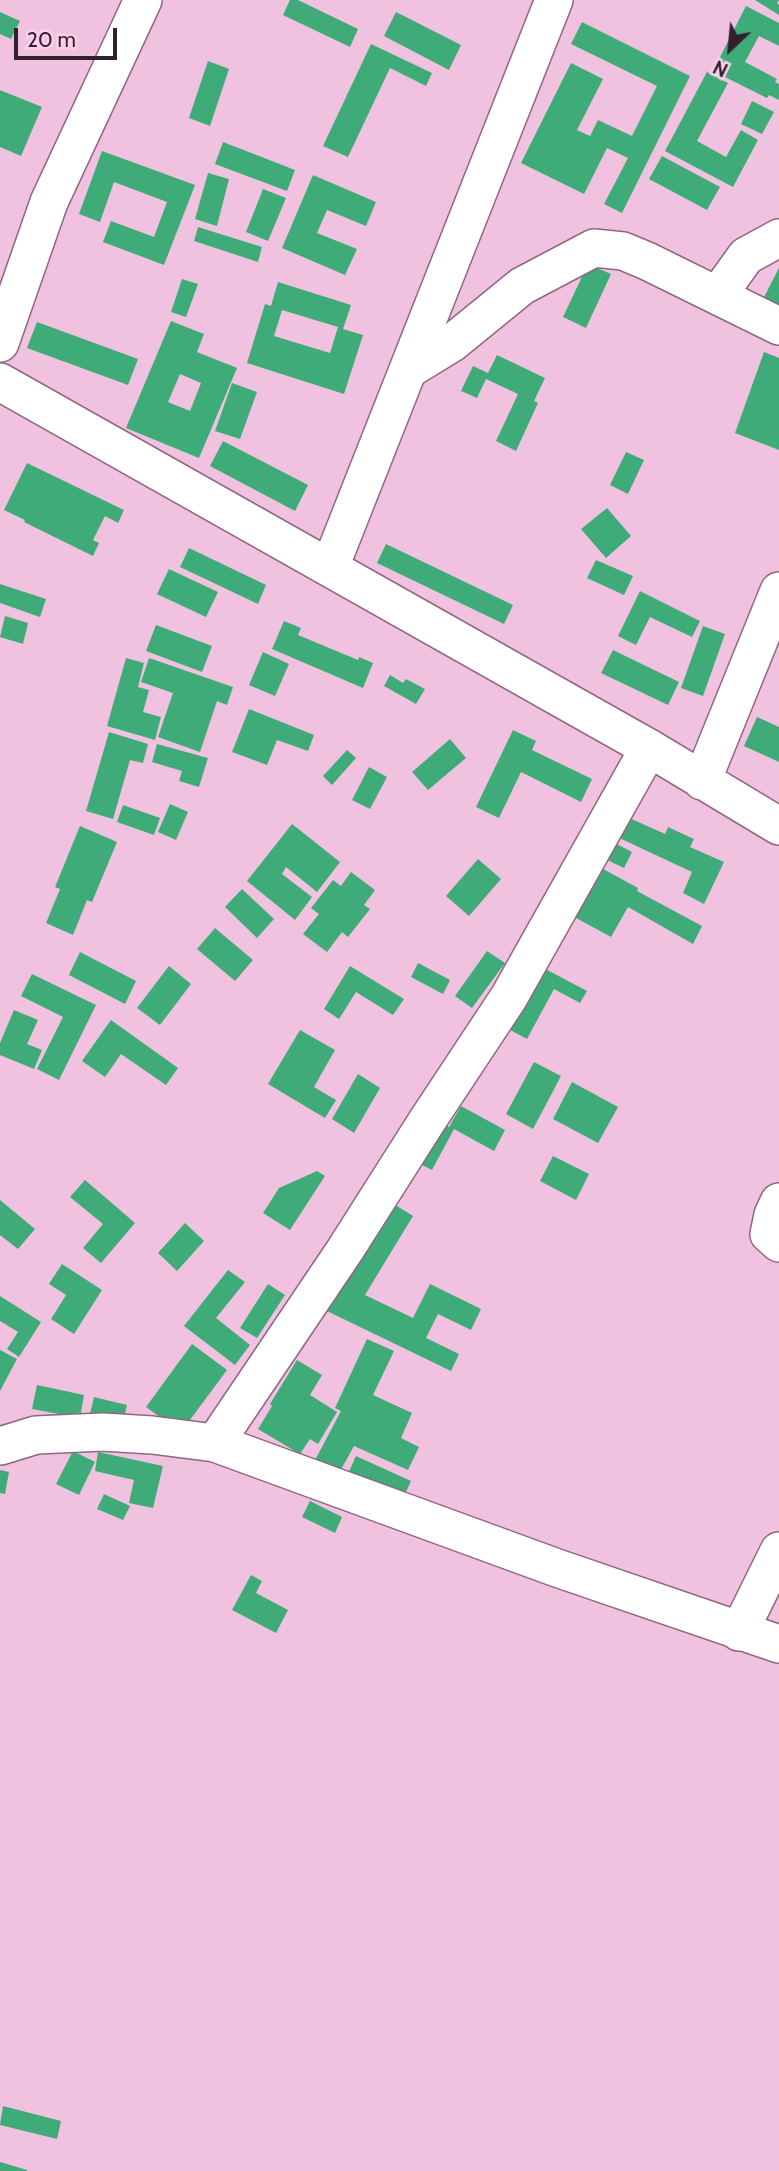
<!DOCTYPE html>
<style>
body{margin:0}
#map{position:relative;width:779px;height:2171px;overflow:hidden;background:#f0c2e0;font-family:Cabin,sans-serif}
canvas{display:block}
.north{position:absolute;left:695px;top:14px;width:70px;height:70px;-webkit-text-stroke:5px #fdcfed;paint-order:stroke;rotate:206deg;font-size:19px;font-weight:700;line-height:28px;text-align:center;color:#32212d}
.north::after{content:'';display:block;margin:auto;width:24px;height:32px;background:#32212d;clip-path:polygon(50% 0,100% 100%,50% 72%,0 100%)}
.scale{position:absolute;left:14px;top:28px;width:103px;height:32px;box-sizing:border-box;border:4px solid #32212d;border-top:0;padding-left:9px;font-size:21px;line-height:24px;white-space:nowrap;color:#32212d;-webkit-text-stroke:5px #fdcfed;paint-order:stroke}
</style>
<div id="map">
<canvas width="779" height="2171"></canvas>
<div class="north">N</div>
<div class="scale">20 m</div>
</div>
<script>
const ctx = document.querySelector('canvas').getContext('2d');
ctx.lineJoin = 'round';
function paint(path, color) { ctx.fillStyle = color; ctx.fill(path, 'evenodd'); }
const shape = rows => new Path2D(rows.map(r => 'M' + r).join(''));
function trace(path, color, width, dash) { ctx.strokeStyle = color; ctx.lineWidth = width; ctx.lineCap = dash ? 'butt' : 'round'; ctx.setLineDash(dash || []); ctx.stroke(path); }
const building = shape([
 [290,0,298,0,358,29,350,47,283,15],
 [755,0,779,0,777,3,779,5,779,15],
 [746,6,779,23,779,46,759,36,745,62,777,79,775,82,779,84,779,100,769,95,767,98,713,71],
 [0,12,20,21,11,39,0,34],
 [396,12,461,45,449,70,384,36],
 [582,22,690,76,622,213,604,204,628,158,607,148,584,194,521,163,571,63,603,79,577,130,590,136,598,120,632,136,657,86,571,44],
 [371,44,432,73,426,86,390,68,348,157,323,146],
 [208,61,229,69,210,126,189,118],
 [707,72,728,83,697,141,726,157,741,130,758,140,733,187,665,151],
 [0,90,42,107,21,156,0,147],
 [752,101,774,112,762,134,741,124],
 [223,142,295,170,287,191,215,164],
 [102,151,195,185,164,265,103,242,111,221,154,237,167,202,114,182,100,222,79,214],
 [662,156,720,187,707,210,649,179],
 [208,173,229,179,217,226,195,219],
 [313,175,376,202,366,226,327,210,317,233,357,249,345,275,282,248],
 [263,189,286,198,268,241,246,232],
 [198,227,262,247,258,262,194,241],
 [588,264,611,274,586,328,563,317],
 [779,268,779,310,762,301],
 [182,279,198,284,186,317,171,312],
 [278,282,351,305,343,329,363,335,344,394,247,363,265,304,271,306],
 [282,310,338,327,330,353,274,336],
 [171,321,204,334,197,352,237,368,199,458,126,428],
 [180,374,201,383,190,411,168,402],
 [37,322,138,359,128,385,27,348],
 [764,352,779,358,779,450,735,433],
 [497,355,545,378,534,401,538,403,516,451,496,441,518,394,486,379,477,398,461,391,473,366,488,373],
 [232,383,257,392,240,439,215,431],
 [223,441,308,485,295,511,210,466],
 [626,452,644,460,628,494,610,485],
 [27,463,124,510,118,523,105,516,93,540,99,543,93,556,24,522,25,520,4,510],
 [607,508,631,536,606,558,581,529],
 [386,544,513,605,504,624,377,563],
 [189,548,266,585,258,604,180,567],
 [596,560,633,576,624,595,587,578],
 [169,569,218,592,206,617,157,594],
 [0,584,46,599,40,617,0,603],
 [640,591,700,621,692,637,650,617,636,645,618,636],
 [5,616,28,623,23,644,0,637],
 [284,621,301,628,298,635,358,660,359,657,373,663,363,688,272,649],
 [156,625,212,646,202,672,146,651],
 [703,626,725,634,703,696,681,688],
 [613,650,679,682,668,705,601,673],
 [263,652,289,664,275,696,249,685],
 [126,658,144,663,138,687,149,690,143,712,161,717,155,740,107,726],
 [149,658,233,687,227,705,217,701,200,752,158,737,173,693,141,682],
 [390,675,403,683,406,679,425,689,416,704,384,686],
 [249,709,314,735,308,751,277,740,267,765,232,752],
 [757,717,779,727,779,762,744,746],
 [513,730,536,741,532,750,592,779,581,802,521,772,499,818,476,807],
 [109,732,148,744,143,763,130,760,113,819,86,811],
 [450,739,466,758,428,790,412,772],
 [157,744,208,758,199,787,179,781,182,771,152,762],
 [347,750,356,758,332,785,323,776],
 [369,767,387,777,370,809,352,800],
 [170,804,188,812,176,840,158,832],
 [123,805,160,818,154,835,117,822],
 [625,816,665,834,668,827,694,839,690,847,724,862,704,904,683,893,692,872,615,836],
 [292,824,340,862,317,892,286,867,282,874,312,897,295,920,247,881],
 [80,826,117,842,92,902,87,900,73,935,46,923,60,889,55,887],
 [611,841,632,852,624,868,603,858],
 [478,859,501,879,469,916,446,896],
 [594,864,638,888,637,891,702,926,693,944,628,907,611,937,567,913],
 [351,872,375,890,364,905,370,909,348,937,342,932,327,952,303,934,319,914,311,908,333,880,341,886],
 [242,889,274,919,257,938,225,907],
 [215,928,253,960,235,981,197,949],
 [487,951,505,963,472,1008,455,996],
 [80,952,136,981,125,1004,69,975],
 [418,963,450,980,443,994,411,977],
 [534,963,587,991,580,1003,554,989,527,1039,501,1025],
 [169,966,191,984,160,1025,137,1008],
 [350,966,404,999,393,1015,356,992,339,1019,324,1009],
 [32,974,96,1005,59,1080,37,1069,63,1017,21,996],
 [14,1010,38,1020,27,1044,42,1050,34,1069,0,1055,0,1043],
 [111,1020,178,1068,166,1085,121,1054,105,1077,82,1061],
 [300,1030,335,1050,314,1087,336,1100,325,1118,268,1084],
 [534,1062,561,1076,533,1129,506,1114],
 [358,1074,380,1088,354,1133,332,1119],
 [572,1082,618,1107,598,1143,553,1119],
 [461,1106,505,1130,494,1151,454,1129,432,1170,416,1162,438,1121,449,1127],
 [553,1156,589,1174,576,1200,540,1181],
 [317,1171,325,1176,290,1230,263,1213,279,1188],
 [85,1180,135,1223,101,1263,83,1248,103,1224,70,1197],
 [0,1200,35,1229,18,1249,0,1235],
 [389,1201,413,1216,365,1295,413,1318,430,1284,481,1309,471,1330,438,1314,426,1338,459,1354,451,1371,327,1311,340,1283],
 [185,1223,204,1241,177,1271,158,1253],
 [62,1264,102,1290,74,1334,51,1319,66,1295,49,1284],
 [228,1270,245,1282,216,1318,250,1345,235,1365,184,1326],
 [268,1284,285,1295,257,1338,240,1328],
 [0,1296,41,1322,19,1357,7,1349,18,1332,0,1321],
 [367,1339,394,1351,373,1395,412,1413,401,1438,419,1447,408,1470,354,1446,338,1475,314,1462,341,1411,335,1408],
 [192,1344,227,1370,181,1432,146,1407],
 [0,1350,17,1359,0,1391],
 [297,1360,322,1375,310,1395,337,1412,318,1444,310,1439,300,1454,258,1429,272,1406,270,1404],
 [37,1385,84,1395,80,1418,32,1409],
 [94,1397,127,1405,122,1426,89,1418],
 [73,1451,95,1462,79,1495,56,1484],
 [98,1452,163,1466,153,1508,129,1503,134,1480,95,1471],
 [356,1456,411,1481,401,1503,346,1478],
 [0,1470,9,1472,5,1494,0,1493],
 [104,1494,130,1506,123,1520,97,1509],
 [310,1501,342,1517,335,1533,302,1517],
 [251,1575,262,1581,256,1593,288,1610,276,1633,232,1610],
 [3,2106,61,2121,57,2139,0,2125],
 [0,2162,27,2170,27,2171,0,2171]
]);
const minor = shape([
 [718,295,746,256,779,238],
 [0,343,49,202,143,0],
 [408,370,452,343,522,286,594,248,623,251,647,261,779,326],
 [0,382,649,748,779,826],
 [330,567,554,0],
 [702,781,779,591],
 [779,1202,773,1215,769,1234,779,1243],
 [215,1443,345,1250,427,1121,509,997,649,748],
 [0,1446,36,1435,103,1432,152,1435,215,1443,557,1568,779,1644],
 [739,1632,779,1551]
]);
paint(building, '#3fab78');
trace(minor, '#906782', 40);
trace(minor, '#fff', 37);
</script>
